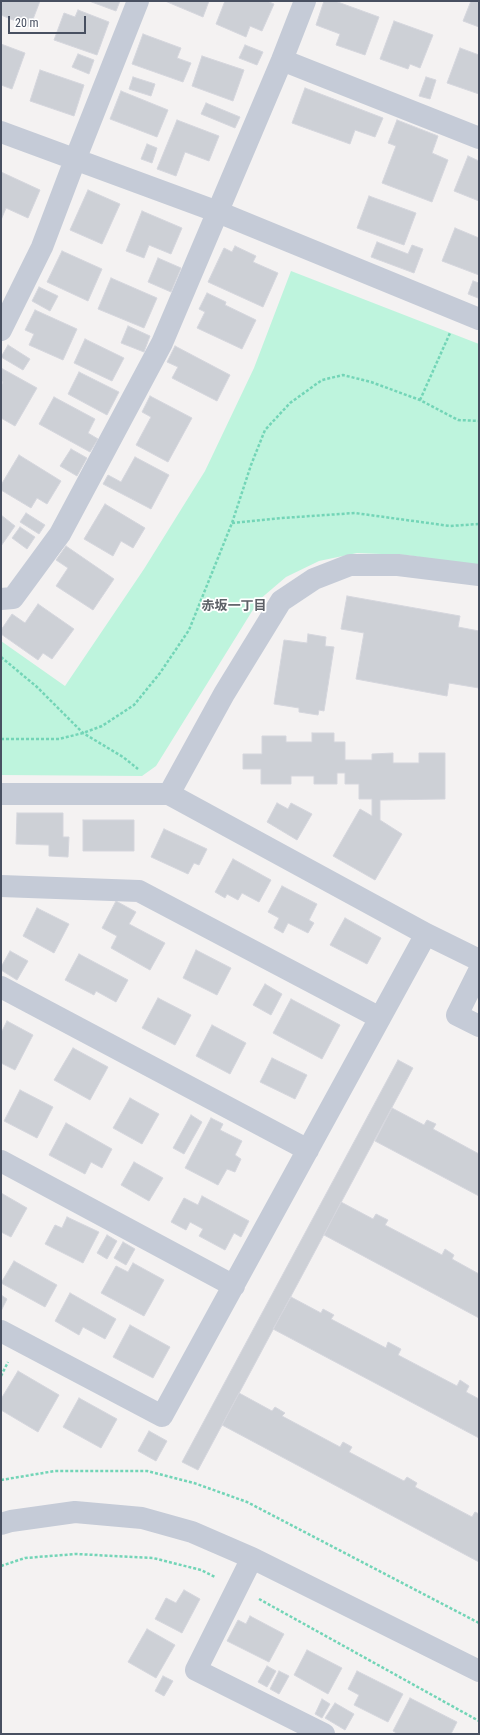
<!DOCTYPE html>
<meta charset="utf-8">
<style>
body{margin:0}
#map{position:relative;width:480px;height:1735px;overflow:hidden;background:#f4f2f2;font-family:"Roboto Condensed",sans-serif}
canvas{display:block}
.frame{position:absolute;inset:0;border:2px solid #485061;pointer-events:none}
.scale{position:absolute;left:8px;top:16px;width:78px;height:18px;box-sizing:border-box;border:2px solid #485061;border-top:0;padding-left:5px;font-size:12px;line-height:14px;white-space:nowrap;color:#485061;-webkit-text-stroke:3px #fff;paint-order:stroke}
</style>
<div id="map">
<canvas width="480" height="1735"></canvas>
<div class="frame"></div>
<div class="scale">20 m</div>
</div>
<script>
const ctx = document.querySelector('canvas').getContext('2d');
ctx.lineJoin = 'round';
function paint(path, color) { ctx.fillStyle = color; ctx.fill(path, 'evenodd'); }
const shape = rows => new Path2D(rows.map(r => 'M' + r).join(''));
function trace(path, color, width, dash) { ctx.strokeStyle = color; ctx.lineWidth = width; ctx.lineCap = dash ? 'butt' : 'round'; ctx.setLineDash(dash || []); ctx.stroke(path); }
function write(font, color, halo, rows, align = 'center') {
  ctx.font = font + ' "Roboto Condensed","Noto Sans JP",sans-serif'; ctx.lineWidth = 3.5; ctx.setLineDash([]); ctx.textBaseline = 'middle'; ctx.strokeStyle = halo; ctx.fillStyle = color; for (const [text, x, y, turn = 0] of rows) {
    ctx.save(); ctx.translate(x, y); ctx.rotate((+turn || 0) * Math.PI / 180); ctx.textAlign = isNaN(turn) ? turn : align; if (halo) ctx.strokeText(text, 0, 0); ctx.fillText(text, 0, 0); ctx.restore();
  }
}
const green = shape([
 [291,271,479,344,479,566,406,555,357,553,319,561,286,577,259,600,156,766,142,776,1,775,1,641,65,686,144,569,205,471,254,368]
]);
const building = shape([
 [2,1,40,1,30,27,1,15,2,1],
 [89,1,120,1,116,11,89,1],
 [165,1,209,1,203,17,165,1],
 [225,1,267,1,274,4,262,31,250,26,246,37,216,24,225,1],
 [324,1,335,1,379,17,365,55,336,45,340,34,316,25,324,1],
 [471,1,479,1,479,27,463,21,471,1],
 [78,10,109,22,97,55,54,40,64,13,75,17,78,10],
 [394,21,433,35,420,68,410,64,408,69,380,59,394,21],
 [143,34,181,48,177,58,191,63,183,82,132,64,143,34],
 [1,44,25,53,12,89,1,85,1,44],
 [245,45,263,52,257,65,239,58,245,45],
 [460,48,479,55,479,94,447,83,460,48],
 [78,54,94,60,89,74,72,67,78,54],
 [202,56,244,70,233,101,192,86,202,56],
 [40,70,84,85,74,116,30,101,40,70],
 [133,77,155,84,151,96,129,89,133,77],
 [426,77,436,80,430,99,419,96,426,77],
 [305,88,383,118,375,137,355,130,350,144,292,123,305,88],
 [121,91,168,110,157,137,110,119,121,91],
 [206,103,240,117,235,128,201,114,206,103],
 [177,120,219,136,209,161,185,152,176,176,157,169,177,120],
 [397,120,438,136,432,153,448,160,432,202,382,183,396,146,388,143,397,120],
 [147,144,157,148,152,163,141,159,147,144],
 [468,156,479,161,479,201,454,191,468,156],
 [1,172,40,190,28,218,6,208,1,220,1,172],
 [88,190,120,204,102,244,70,230,88,190],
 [369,196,416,213,404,245,357,228,369,196],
 [142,211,182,228,171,254,149,245,144,258,126,251,142,211],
 [455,228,479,238,479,275,442,261,455,228],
 [377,242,408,254,412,245,423,249,414,273,371,257,377,242],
 [235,246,256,256,253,262,278,273,263,307,208,282,224,248,232,252,235,246],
 [62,251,102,269,88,301,47,282,62,251],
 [158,258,181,268,171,292,148,282,158,258],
 [111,278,157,298,144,328,98,309,111,278],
 [473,281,479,283,478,298,468,294,473,281],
 [39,287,58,296,50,311,32,301,39,287],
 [207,293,226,302,225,305,256,320,242,349,197,328,205,312,199,309,207,293],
 [35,310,77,329,63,360,29,345,34,334,25,330,35,310],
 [128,326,150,336,144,352,121,343,128,326],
 [85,339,124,358,112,381,74,363,85,339],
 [8,345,30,359,23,370,1,357,8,345],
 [175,346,230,375,217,401,172,378,178,367,167,362,175,346],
 [1,368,37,388,15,426,1,418,1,386,3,382,1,381,1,368],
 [79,372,119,392,107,415,68,394,79,372],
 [150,396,192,418,168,462,136,445,151,417,142,412,150,396],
 [54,397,95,419,88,433,98,439,90,452,39,424,54,397],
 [71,449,87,458,77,476,60,466,71,449],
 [19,455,61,481,47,504,37,498,31,508,1,490,1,485,19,455],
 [135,457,169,475,151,509,103,484,108,475,121,482,135,457],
 [105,504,145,528,133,548,121,541,113,556,84,539,105,504],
 [26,513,45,525,39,534,20,522,26,513],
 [1,515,15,526,1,546,1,515],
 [20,527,35,537,27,549,12,538,20,527],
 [66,546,114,579,93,610,56,586,68,568,56,560,66,546],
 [347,596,460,616,458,627,479,631,479,688,449,683,447,696,356,679,364,633,341,629,347,596],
 [38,604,74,629,52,659,43,653,38,660,1,634,1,630,12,614,25,623,38,604],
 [308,634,326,637,325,646,334,647,324,711,319,710,318,715,299,712,299,708,274,704,284,640,307,643,308,634],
 [312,733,334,733,334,742,345,742,345,760,372,760,372,754,393,753,393,763,419,763,419,753,445,753,445,799,380,800,380,820,402,834,375,880,333,856,360,809,372,816,372,799,359,799,359,784,345,784,345,773,337,773,337,784,314,784,314,776,291,776,291,784,261,784,261,769,243,769,243,754,262,754,262,736,286,736,286,742,312,742,312,733],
 [277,803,288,809,291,803,312,814,297,840,267,822,277,803],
 [17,813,63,813,63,837,69,837,68,857,49,856,49,845,16,844,17,813],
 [83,820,134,820,134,851,83,851,83,820],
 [164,829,207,849,199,865,194,863,188,874,151,857,164,829],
 [233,859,271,880,259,902,242,893,238,900,227,894,225,898,215,892,233,859],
 [282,886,317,904,309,920,314,923,308,933,288,923,283,933,274,928,279,918,268,912,282,886],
 [116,901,136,912,129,924,165,943,150,970,111,948,117,936,102,928,116,901],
 [37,908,69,924,54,953,23,936,37,908],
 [345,918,381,938,367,964,330,945,345,918],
 [196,950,231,968,217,995,183,978,196,950],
 [10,951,28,961,17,980,1,970,1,967,10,951],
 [79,954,128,980,116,1002,96,991,94,995,65,980,79,954],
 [265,984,282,994,271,1015,253,1005,265,984],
 [158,998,191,1015,175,1045,142,1028,158,998],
 [291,999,340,1025,322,1059,273,1033,291,999],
 [7,1021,33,1035,15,1070,1,1063,1,1033,7,1021],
 [212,1025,246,1043,230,1074,196,1056,212,1025],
 [73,1048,108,1067,90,1100,54,1080,73,1048],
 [272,1058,307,1075,295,1099,260,1082,272,1058],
 [398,1060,413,1068,198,1470,182,1462,398,1060],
 [20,1090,53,1107,37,1138,4,1121,20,1090],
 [130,1098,159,1114,142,1144,113,1128,130,1098],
 [392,1108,424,1125,427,1120,436,1124,433,1129,479,1154,479,1196,375,1141,392,1108],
 [191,1115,202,1122,184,1154,173,1148,191,1115],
 [211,1118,223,1124,220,1130,242,1141,235,1155,241,1159,235,1172,227,1169,218,1185,185,1168,211,1118],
 [66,1123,112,1149,102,1168,91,1162,85,1174,49,1155,66,1123],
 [134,1162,163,1178,149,1201,121,1185,134,1162],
 [1,1193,27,1208,11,1237,1,1232,1,1193],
 [202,1196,249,1221,241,1237,234,1233,225,1250,199,1236,203,1229,190,1222,186,1230,171,1222,184,1198,198,1205,202,1196],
 [341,1202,373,1219,376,1214,388,1220,385,1225,442,1255,445,1249,454,1255,452,1259,479,1274,479,1318,324,1235,341,1202],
 [67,1217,99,1232,83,1263,45,1244,55,1225,62,1228,67,1217],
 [107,1235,117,1241,107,1259,97,1253,107,1235],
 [123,1242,135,1249,126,1265,114,1258,123,1242],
 [14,1261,57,1285,45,1307,1,1283,14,1261],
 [133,1263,164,1280,144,1316,101,1293,116,1266,128,1272,133,1263],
 [70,1293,116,1319,105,1339,83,1327,79,1335,55,1321,70,1293],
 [1,1295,7,1299,1,1311,1,1295],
 [291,1297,321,1313,323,1309,334,1315,331,1319,386,1348,388,1342,401,1349,398,1355,457,1386,460,1380,469,1386,466,1392,479,1399,479,1438,273,1329,291,1297],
 [130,1325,170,1347,153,1378,113,1357,130,1325],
 [18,1371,59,1395,38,1432,1,1410,1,1399,18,1371],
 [239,1393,272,1411,275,1407,285,1413,282,1416,340,1447,343,1442,352,1447,349,1452,404,1481,407,1477,417,1483,415,1487,472,1517,475,1512,479,1514,479,1562,222,1425,239,1393],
 [79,1398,117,1419,101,1448,63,1427,79,1398],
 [149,1431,167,1441,156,1461,138,1451,149,1431],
 [184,1590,200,1599,182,1633,155,1619,166,1598,176,1603,184,1590],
 [250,1616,284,1634,269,1662,227,1641,238,1620,246,1624,250,1616],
 [147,1629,175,1645,156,1678,128,1662,147,1629],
 [307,1650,342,1668,328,1694,294,1675,307,1650],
 [267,1666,276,1671,267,1687,258,1682,267,1666],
 [279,1671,289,1676,279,1694,270,1689,279,1671],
 [357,1671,403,1694,388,1722,354,1705,359,1695,348,1689,357,1671],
 [163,1676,173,1681,164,1696,155,1691,163,1676],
 [410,1698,457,1722,451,1734,398,1734,393,1731,410,1698],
 [322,1699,330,1704,322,1718,315,1714,322,1699],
 [335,1703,354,1714,345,1730,325,1718,335,1703]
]);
const path = shape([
 [420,400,450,333],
 [232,523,282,518,355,513,450,526,479,524],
 [1,657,37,687,83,733,123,757,138,769],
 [1,739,59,739,83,733,102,726,134,705,160,673,189,630,232,523,251,465,265,430,290,403,322,380,343,375,371,382,420,400,458,420,479,421],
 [1,1376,8,1362],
 [1,1480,55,1471,147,1471,194,1483,247,1502,479,1623],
 [1,1566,25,1558,76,1554,153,1558,201,1570,215,1577],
 [259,1599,479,1721]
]);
const minor = shape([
 [282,60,479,138],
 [1,132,218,212,479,319],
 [1,330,42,247,75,160,138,1],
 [1,599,13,598,60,534,162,343,282,60,305,1],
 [1,794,169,794,426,934,479,960],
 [169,794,224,694,281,601,314,579,350,565,398,565,479,575],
 [1,886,139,891,380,1018],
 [479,971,457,1015,479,1026],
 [1,987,308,1150],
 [1,1161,234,1286],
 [1,1331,162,1416,426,934],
 [1,1524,11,1521,75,1512,142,1518,192,1532,252,1558,479,1671],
 [252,1558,196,1670,324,1734]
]);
const neighbourhoodNames = [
 ["赤坂一丁目",234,607]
];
paint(green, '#bef4dd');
paint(building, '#cdd0d6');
trace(building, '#d5d6dd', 1);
trace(path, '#73d5b7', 2.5, [3, 2]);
trace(minor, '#c5cbd7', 22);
write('bold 13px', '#5d6067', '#fff', neighbourhoodNames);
</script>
